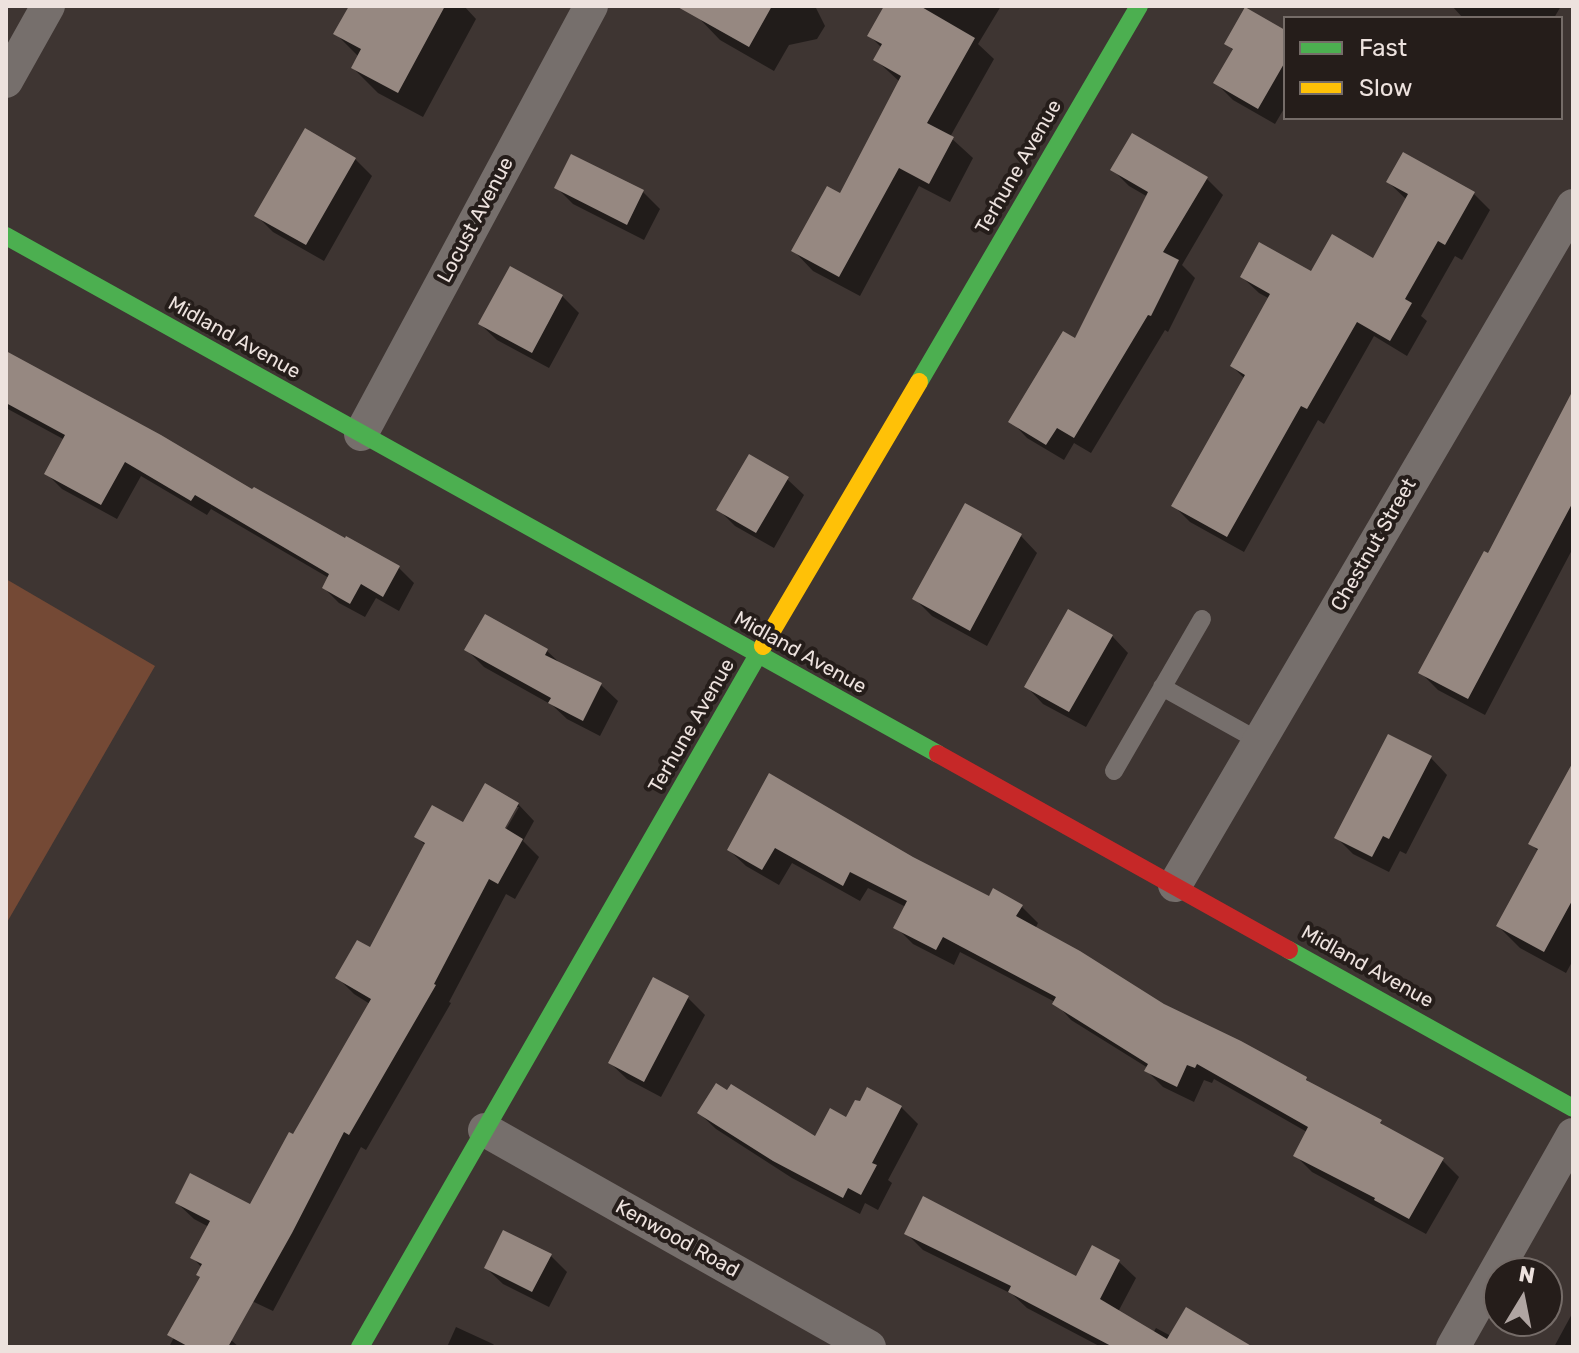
<!DOCTYPE html>
<style>
body{margin:0}
#map{position:relative;width:1579px;height:1353px;overflow:hidden;background:#3e3532;font-family:Rubik,sans-serif}
canvas{display:block}
.frame{position:absolute;inset:0;border:8px solid #ede2de;pointer-events:none}
.legend{position:absolute;left:1283px;top:16px;width:280px;height:104px;box-sizing:border-box;background:#251d1a;border:2px solid #756c68;margin:0;padding:10px 14px;list-style:none;font-size:24px;color:#ede2de}
.legend li{display:flex;align-items:center;gap:16px;height:40px}
.legend b{width:40px;border:2px solid #756c68}
.north{position:absolute;left:1483px;top:1257px;width:80px;height:80px;box-sizing:border-box;background:#251d1a;border:2px solid #756c68;border-radius:50%;rotate:10deg;font-size:22px;font-weight:700;line-height:32px;text-align:center;color:#ede2de}
.north::after{content:'';display:block;margin:auto;width:28px;height:36px;background:#b0a5a2;clip-path:polygon(50% 0,100% 100%,50% 72%,0 100%)}
</style>
<div id="map">
<canvas width="1579" height="1353"></canvas>
<div class="frame"></div>
<ul class="legend">
<li><b style="height:10px;background:#4caf50"></b>Fast</li>
<li><b style="height:10px;background:#ffc107"></b>Slow</li>
</ul>
<div class="north">N</div>
</div>
<script>
const ctx = document.querySelector('canvas').getContext('2d');
ctx.lineJoin = 'round';
function paint(path, color) { ctx.fillStyle = color; ctx.fill(path, 'evenodd'); }
const shape = rows => new Path2D(rows.map(r => 'M' + r).join(''));
function trace(path, color, width, dash) { ctx.strokeStyle = color; ctx.lineWidth = width; ctx.lineCap = dash ? 'butt' : 'round'; ctx.setLineDash(dash || []); ctx.stroke(path); }
function write(font, color, halo, rows, align = 'center') {
  ctx.font = font + ' Rubik,sans-serif'; ctx.lineWidth = 8; ctx.setLineDash([]); ctx.textBaseline = 'middle'; ctx.strokeStyle = halo; ctx.fillStyle = color; for (const [text, x, y, turn = 0] of rows) {
    ctx.save(); ctx.translate(x, y); ctx.rotate((+turn || 0) * Math.PI / 180); ctx.textAlign = isNaN(turn) ? turn : align; if (halo) ctx.strokeText(text, 0, 0); ctx.fillText(text, 0, 0); ctx.restore();
  }
}
const green = shape([
 [6,579,155,666,6,924]
]);
const shadow = shape([
 [351,6,464,6,476,19,423,117,378,93,353,68,359,57,336,34],
 [701,6,815,6,825,26,817,39,789,45,774,71,720,40,696,15],
 [886,6,1001,6,978,44,994,59,950,137,973,158,950,202,919,186,860,296,813,271,794,251,841,196,900,82,876,60,882,48,869,35],
 [1452,6,1561,6,1554,18,1463,18],
 [1285,33,1285,107,1275,124,1233,100,1216,83,1234,51,1227,44],
 [355,159,372,176,324,261,273,232,256,215],
 [1113,170,1206,178,1223,195,1182,265,1195,278,1168,332,1165,330,1091,453,1074,443,1064,460,1027,438,1011,421,1076,341,1148,197,1129,186],
 [1388,182,1474,194,1490,210,1462,260,1455,256,1421,316,1427,321,1407,356,1374,336,1324,424,1318,420,1244,552,1190,522,1174,506,1245,379,1232,366,1270,299,1259,293,1242,277,1312,274,1374,260,1407,200],
 [556,187,643,192,660,209,644,240,573,204],
 [562,296,579,313,549,368,497,340,480,324],
 [6,353,253,492,399,568,414,583,399,611,376,598,365,617,339,603,324,588,329,578,211,509,207,515,141,476,117,519,62,489,46,473,65,440,6,408],
 [1573,428,1573,548,1485,715,1438,690,1421,673],
 [787,479,804,495,774,548,735,526,719,510],
 [1021,536,1037,553,987,646,932,616,915,599],
 [1112,636,1128,653,1086,727,1043,704,1027,687],
 [467,650,547,651,562,665,601,685,618,701,600,736,567,719,552,705,484,667],
 [1431,758,1447,775,1406,854,1400,851,1389,872,1353,854,1336,837],
 [1573,767,1573,960,1566,973,1520,948,1498,926,1538,851,1530,843],
 [770,776,912,859,989,898,1021,906,1038,923,1035,929,1163,1005,1306,1079,1313,1086,1380,1122,1389,1130,1442,1160,1459,1177,1426,1234,1312,1172,1295,1155,1307,1132,1214,1079,1212,1083,1204,1080,1194,1102,1163,1087,1147,1071,1148,1068,1071,1020,1055,1002,960,952,954,965,913,944,896,927,906,907,868,888,860,901,792,863,779,885,746,866,729,850],
 [518,804,534,821,523,841,539,857,515,899,506,894,449,1002,451,1003,366,1150,361,1147,273,1311,218,1285,192,1257,209,1227,194,1219,177,1203,251,1207,370,1004,354,994,338,978,370,950,426,846,417,837,463,824],
 [515,807,519,807,501,838,498,836],
 [688,998,705,1015,661,1097,627,1079,610,1063],
 [901,1107,918,1124,888,1180,892,1183,878,1210,865,1203,860,1214,792,1178,716,1129,699,1113,816,1138,847,1120],
 [906,1233,1077,1279,1093,1248,1119,1262,1136,1278,1118,1312,1153,1333,1156,1328,1171,1336,1239,1347,1101,1347,1027,1308,1012,1294,923,1250],
 [551,1256,567,1272,549,1307,503,1284,486,1268],
 [1573,1312,1573,1347,1554,1347],
 [186,1314,231,1340,239,1347,169,1347],
 [456,1327,493,1344,496,1347,447,1347]
]);
const building = shape([
 [349,6,445,6,398,93,351,68,361,49,333,34],
 [676,6,772,6,749,47],
 [884,6,920,6,975,38,927,123,954,137,929,184,899,168,839,277,791,251,827,186,840,193,901,76,873,60,882,44,867,36],
 [1245,7,1285,30,1285,62,1258,109,1213,83,1233,49,1224,44],
 [305,128,356,158,306,245,254,216],
 [1132,133,1208,177,1163,252,1179,260,1151,316,1148,315,1074,438,1057,428,1046,445,1008,422,1063,331,1075,338,1148,192,1110,170],
 [1403,152,1475,192,1445,245,1438,241,1405,299,1412,303,1390,341,1357,322,1307,409,1301,406,1227,537,1171,506,1245,375,1230,366,1270,294,1240,277,1259,242,1311,271,1332,234,1373,258,1408,194,1386,182],
 [571,154,644,190,627,225,554,188],
 [510,266,563,295,532,353,478,324],
 [6,351,161,435,252,489,254,487,345,538,346,536,400,566,383,597,361,584,350,604,322,588,329,574,195,495,191,501,125,462,101,505,44,474,65,435,6,403],
 [1573,390,1573,502,1468,699,1418,673,1484,551,1488,553],
 [749,454,789,477,756,533,716,510],
 [965,503,1022,534,970,631,912,599],
 [1068,609,1113,635,1069,712,1024,687],
 [485,614,548,649,545,655,602,683,583,721,548,703,551,698,464,650],
 [1388,734,1432,756,1389,839,1383,836,1372,857,1334,838],
 [1573,762,1573,899,1544,952,1496,926,1538,849,1528,844],
 [769,773,913,857,989,896,993,888,1023,905,1016,916,1080,951,1164,1004,1241,1041,1307,1077,1306,1080,1382,1120,1380,1123,1444,1158,1409,1219,1374,1200,1375,1198,1293,1156,1308,1127,1197,1064,1195,1068,1187,1065,1177,1087,1144,1071,1148,1064,1052,1004,1056,997,943,937,936,950,893,928,907,901,850,872,843,886,775,848,762,870,727,850],
 [485,783,519,803,505,828,523,839,498,884,489,879,434,984,436,985,349,1135,344,1132,292,1233,228,1347,189,1347,167,1335,200,1277,196,1275,202,1264,190,1258,210,1221,175,1203,190,1173,250,1204,289,1132,293,1134,371,999,335,978,357,940,370,947,425,843,414,837,432,805,463,822],
 [653,977,689,996,644,1082,608,1063],
 [716,1083,727,1090,731,1084,815,1136,830,1108,846,1117,855,1100,860,1101,867,1087,902,1106,872,1163,877,1165,861,1195,848,1188,843,1198,773,1161,697,1113],
 [923,1196,1076,1276,1092,1245,1120,1260,1100,1299,1167,1339,1186,1307,1253,1347,1113,1347,1008,1292,1011,1286,904,1234],
 [503,1230,552,1254,532,1292,484,1268]
]);
const lane = shape([
 [1162,687,1259,741],
 [1114,771,1202,619]
]);
const street = shape([
 [6,81,48,6],
 [361,434,591,6],
 [1175,885,1573,206],
 [485,1130,869,1347],
 [1453,1347,1573,1135]
]);
const fast = shape([
 [6,236,938,754],
 [919,382,1139,6],
 [1289,950,1573,1108],
 [360,1347,763,646]
]);
const slow = shape([
 [763,646,919,382]
]);
const jam = shape([
 [938,754,1289,950]
]);
const streetNames = [
 ["Terhune Avenue",1019,167,-60],
 ["Locust Avenue",476,220,-62],
 ["Midland Avenue",234,338,29],
 ["Chestnut Street",1374,545,-60],
 ["Midland Avenue",800,653,29],
 ["Terhune Avenue",692,726,-60],
 ["Midland Avenue",1367,967,29],
 ["Kenwood Road",677,1239,29]
];
paint(green, '#744935');
paint(shadow, '#0007');
paint(building, '#968881');
trace(lane, '#766f6c', 18);
trace(street, '#766f6c', 34);
trace(fast, '#4caf50', 18);
trace(slow, '#ffc107', 18);
trace(jam, '#c62828', 18);
write('20px', '#ede2de', '#251d1a', streetNames);
</script>
